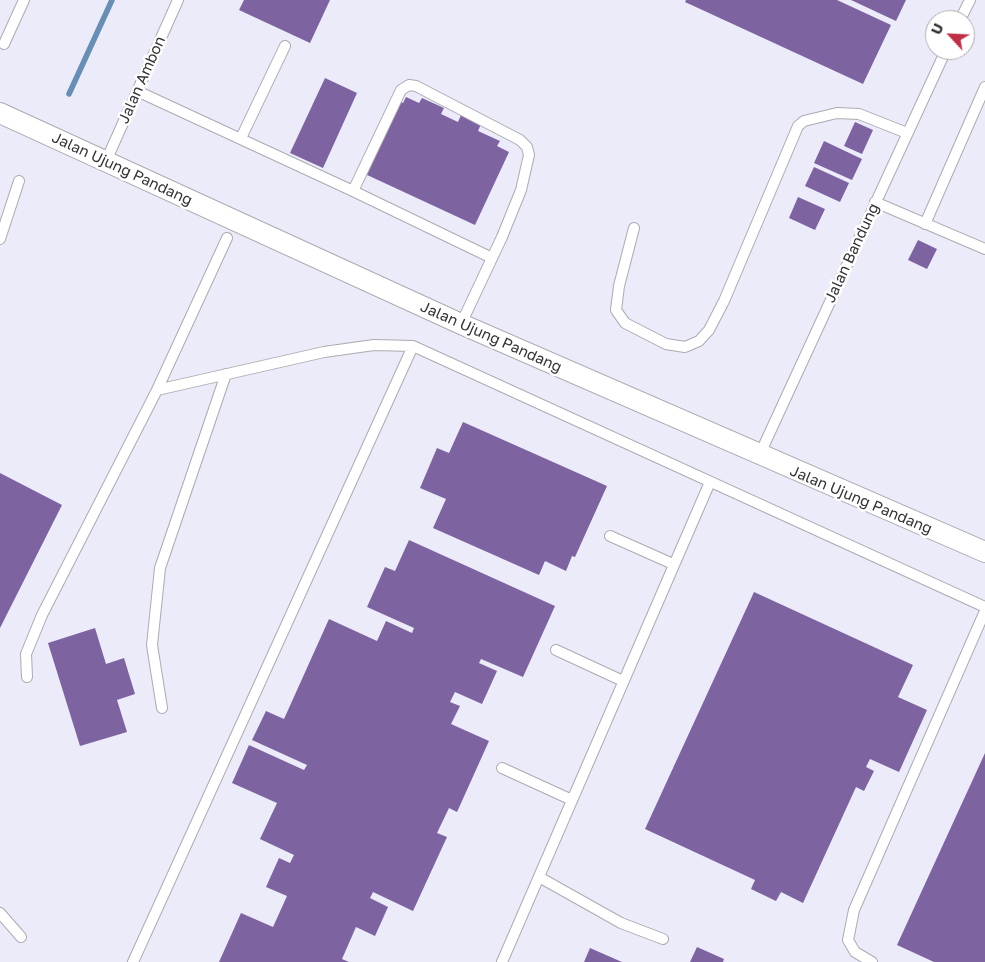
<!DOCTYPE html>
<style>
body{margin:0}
#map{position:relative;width:985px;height:962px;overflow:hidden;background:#f4f5fb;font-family:"Golos Text",sans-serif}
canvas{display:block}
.north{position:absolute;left:925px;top:10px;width:50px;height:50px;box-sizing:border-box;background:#fff;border:1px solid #adadae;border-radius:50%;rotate:295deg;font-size:14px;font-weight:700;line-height:20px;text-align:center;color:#333335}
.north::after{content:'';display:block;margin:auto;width:18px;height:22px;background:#c02f45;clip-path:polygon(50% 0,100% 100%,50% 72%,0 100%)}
</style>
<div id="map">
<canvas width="985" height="962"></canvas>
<div class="north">U</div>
</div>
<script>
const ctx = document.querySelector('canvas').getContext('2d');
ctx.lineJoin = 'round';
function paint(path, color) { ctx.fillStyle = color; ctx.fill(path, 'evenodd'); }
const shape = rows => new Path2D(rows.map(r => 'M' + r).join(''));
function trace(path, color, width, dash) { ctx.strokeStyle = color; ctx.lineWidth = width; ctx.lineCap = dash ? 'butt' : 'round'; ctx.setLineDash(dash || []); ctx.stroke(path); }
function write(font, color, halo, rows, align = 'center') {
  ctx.font = font + ' "Golos Text",sans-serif'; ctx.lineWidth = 5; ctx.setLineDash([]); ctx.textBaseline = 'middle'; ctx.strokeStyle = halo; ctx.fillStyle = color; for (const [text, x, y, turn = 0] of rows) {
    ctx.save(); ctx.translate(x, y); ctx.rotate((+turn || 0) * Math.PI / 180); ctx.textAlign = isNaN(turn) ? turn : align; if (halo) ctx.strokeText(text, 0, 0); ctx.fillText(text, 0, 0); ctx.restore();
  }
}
const built = shape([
 [0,0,985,0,985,962,0,962],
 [935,20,965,20,965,50,935,50]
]);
const stream = shape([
 [69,94,112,0]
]);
const building = shape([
 [244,0,330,0,310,43,239,10],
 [686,0,837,0,891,25,863,84,685,2],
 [851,0,906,0,896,21],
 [325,78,357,93,323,168,290,153],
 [406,97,419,103,422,98,444,108,441,114,458,122,461,115,481,124,478,131,500,141,497,146,509,152,475,225,365,174,399,101,403,103],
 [855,122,873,130,862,154,844,146],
 [824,141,862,159,852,180,814,163],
 [814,167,849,183,840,202,805,186],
 [798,197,825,209,815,230,789,218],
 [918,240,937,249,927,269,908,260],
 [463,422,607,486,575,557,572,556,566,571,545,561,539,575,433,528,446,499,420,488,437,448,449,453],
 [0,473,62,505,0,628],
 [409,540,555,606,523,677,481,659,479,663,497,671,482,704,455,692,450,702,460,706,451,724,489,741,457,812,449,808,437,833,447,837,413,911,373,892,370,898,388,907,375,936,356,927,342,959,349,962,219,962,241,913,273,927,287,896,266,887,279,858,290,863,294,855,260,839,277,803,232,783,249,745,304,770,307,765,252,740,266,711,284,719,329,619,377,641,386,621,412,633,414,628,367,607,385,567,395,571],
 [754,592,913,665,898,697,927,710,899,772,870,759,866,767,874,771,864,791,856,787,803,903,781,892,776,901,751,889,755,880,645,829],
 [95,628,106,664,124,658,135,694,117,700,127,732,80,746,48,643],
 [985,753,985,962,934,962,897,945],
 [697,947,724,959,723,962,690,962],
 [590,948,622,962,584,962]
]);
const lane = shape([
 [960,20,970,0],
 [4,44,24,0],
 [137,91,353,191,401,90,409,85,416,86,520,140,527,147,529,155,521,190,502,237,461,324],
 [241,138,285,46],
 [106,161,178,0],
 [353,191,492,258],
 [875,202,985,249],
 [925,224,985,87],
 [634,228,619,286,616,310,625,323,666,344,685,347,699,341,709,330,724,301,798,126,804,121,837,113,859,114,907,133],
 [0,239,19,181],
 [157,390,324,352,374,345,413,346,985,607],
 [759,456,946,50],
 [610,536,673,564],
 [556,650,623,681],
 [27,677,26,654,42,615,157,390,227,238],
 [162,708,152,645,160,568,226,374],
 [502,768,572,800],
 [539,877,621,923,663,939],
 [0,913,21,937],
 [133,962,413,346],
 [502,962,710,482],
 [872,962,855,952,848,940,854,910,985,611]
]);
const street = shape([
 [0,113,461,324,985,552]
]);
const streetNames = [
 ["Jalan Ambon",142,80,-66],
 ["Jalan Ujung Pandang",122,169,25],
 ["Jalan Bandung",852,253,-65],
 ["Jalan Ujung Pandang",491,337,24],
 ["Jalan Ujung Pandang",861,500,23]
];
paint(built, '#ebebf9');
trace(stream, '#678fb6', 5.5);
paint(building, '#7e63a1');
trace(lane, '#ababb1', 12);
trace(street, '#ababb1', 22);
trace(lane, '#fff', 10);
trace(street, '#fff', 20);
write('15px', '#333335', '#fff', streetNames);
</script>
